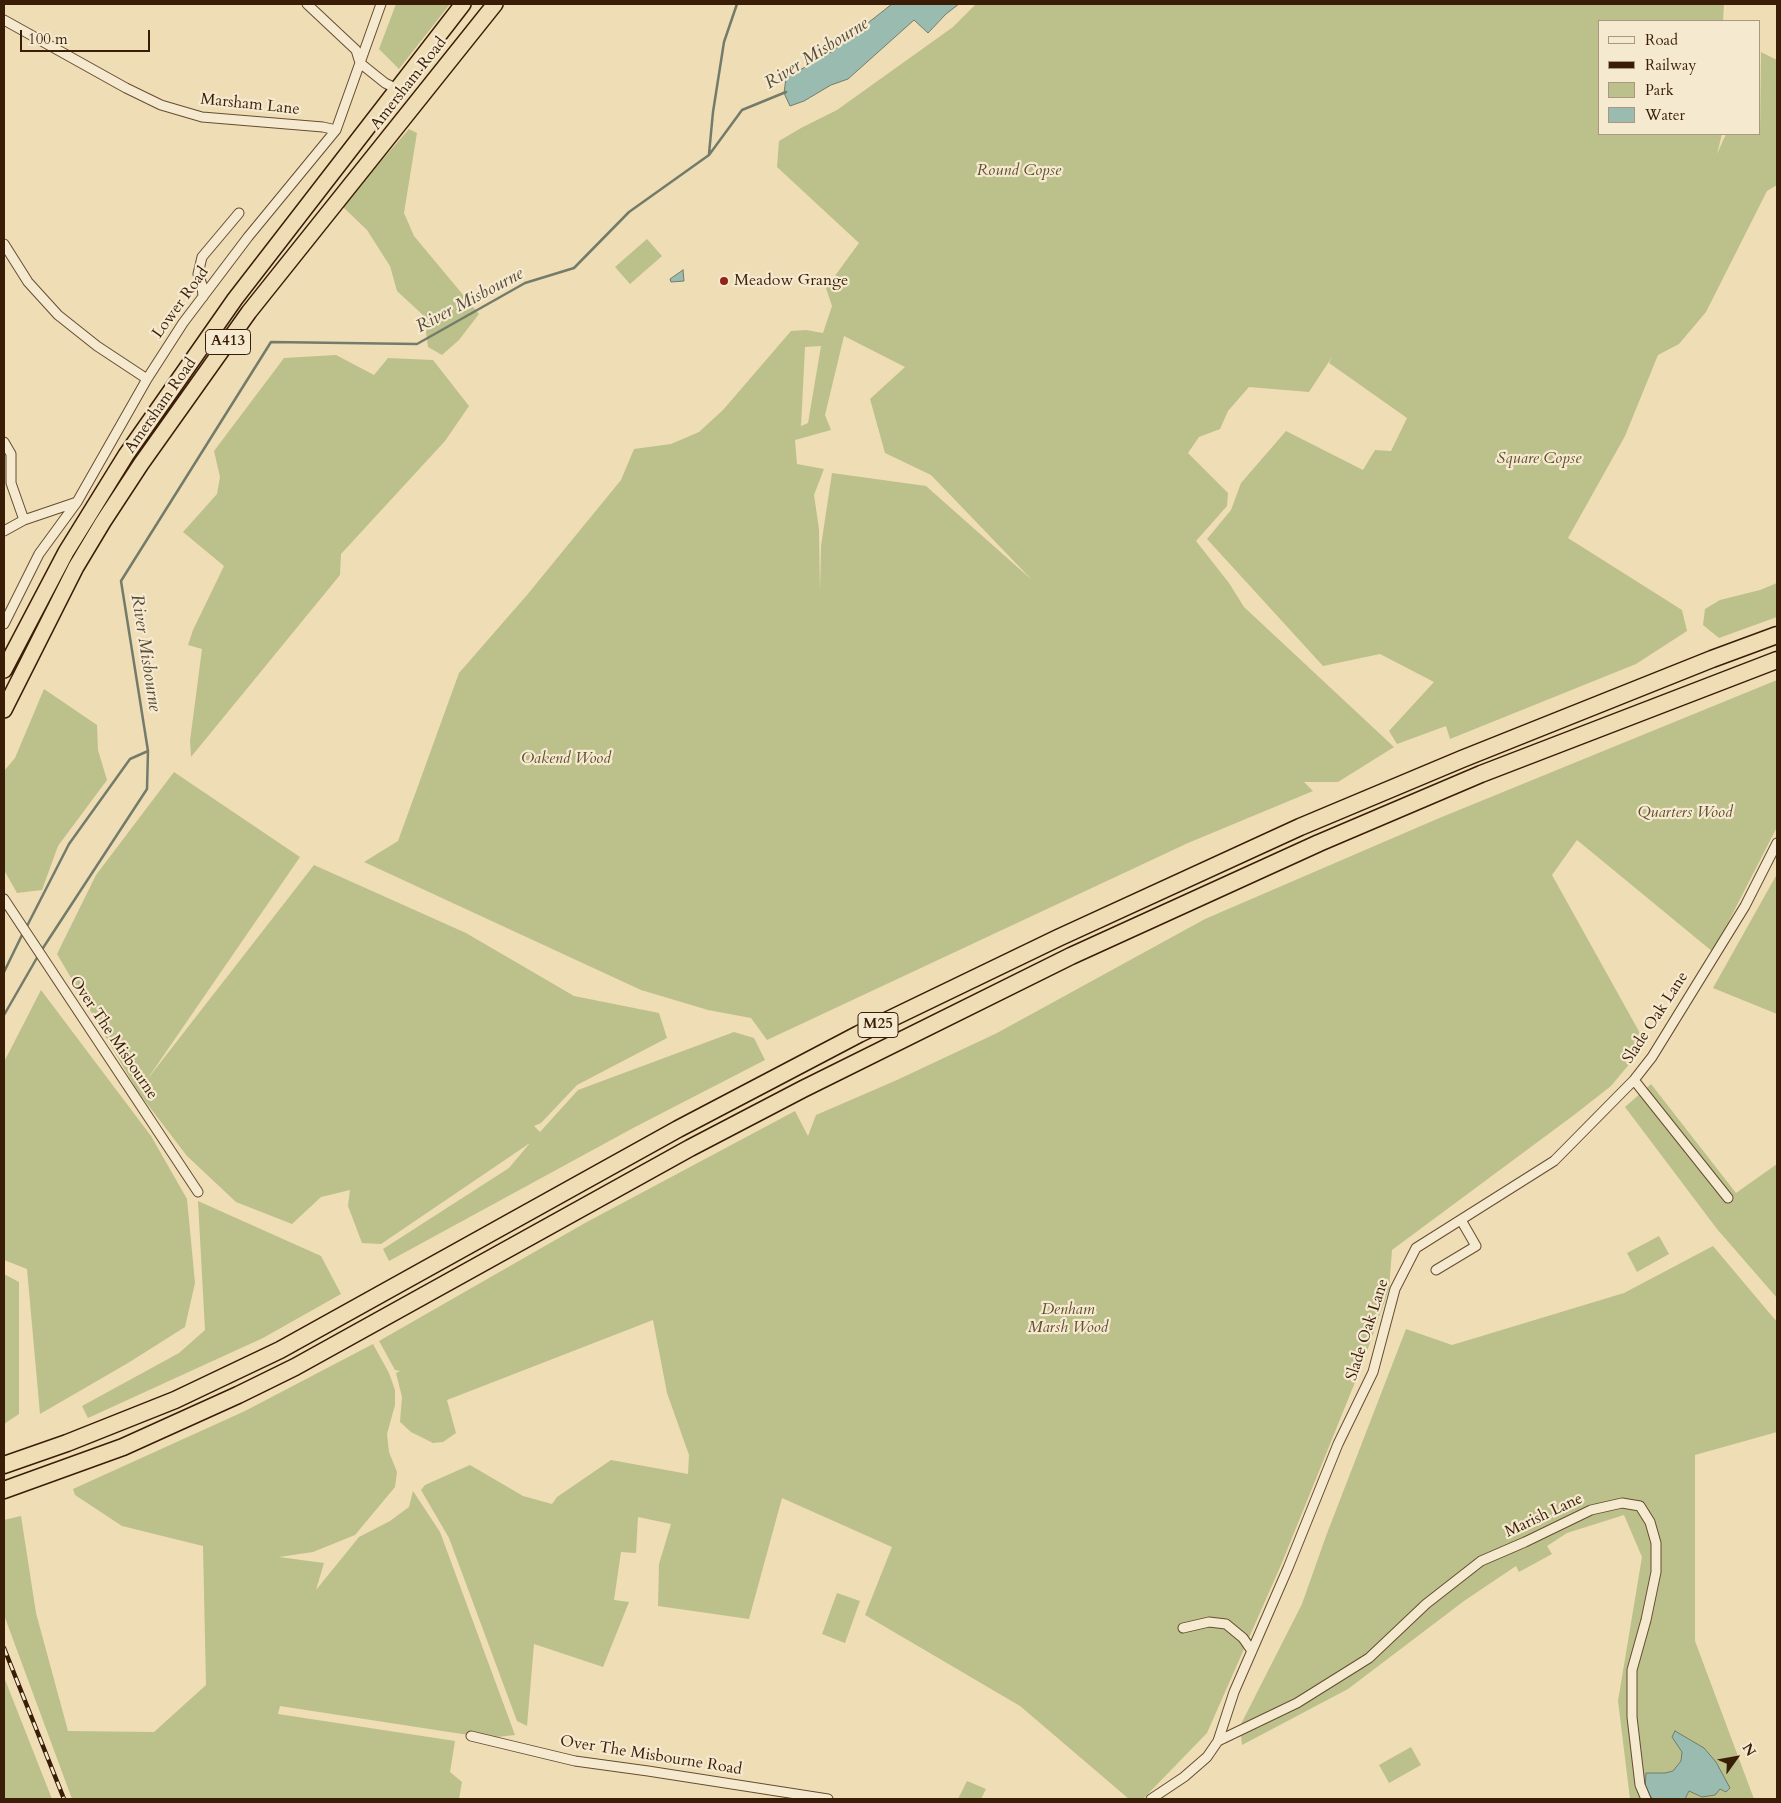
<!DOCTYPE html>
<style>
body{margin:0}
#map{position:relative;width:1781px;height:1803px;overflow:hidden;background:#efddb5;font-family:Cardo,serif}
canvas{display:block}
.frame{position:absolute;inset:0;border:5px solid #391d06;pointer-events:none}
.legend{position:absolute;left:1598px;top:20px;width:162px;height:115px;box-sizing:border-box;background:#f5e9cf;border:1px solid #aa977f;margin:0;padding:6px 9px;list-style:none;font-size:15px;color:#391d06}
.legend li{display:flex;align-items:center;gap:10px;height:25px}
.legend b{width:25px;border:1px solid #aa977f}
.north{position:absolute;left:1711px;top:1733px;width:50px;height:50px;-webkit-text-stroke:4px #f5e9cf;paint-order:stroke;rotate:58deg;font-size:14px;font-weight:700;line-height:20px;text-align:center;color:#391d06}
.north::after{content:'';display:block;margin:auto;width:18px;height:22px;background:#391d06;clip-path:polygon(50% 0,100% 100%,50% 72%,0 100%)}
.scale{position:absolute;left:20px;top:30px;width:130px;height:22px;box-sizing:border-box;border:2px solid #391d06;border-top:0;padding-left:6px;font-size:15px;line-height:18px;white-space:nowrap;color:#391d06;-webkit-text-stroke:4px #f5e9cf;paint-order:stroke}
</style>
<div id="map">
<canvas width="1781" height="1803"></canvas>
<div class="frame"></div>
<ul class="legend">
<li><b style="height:6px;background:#f5e9cf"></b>Road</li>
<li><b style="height:6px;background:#391d06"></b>Railway</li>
<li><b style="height:14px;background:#bcc08b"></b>Park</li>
<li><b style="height:14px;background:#9abbaf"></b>Water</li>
</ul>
<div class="north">N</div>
<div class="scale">100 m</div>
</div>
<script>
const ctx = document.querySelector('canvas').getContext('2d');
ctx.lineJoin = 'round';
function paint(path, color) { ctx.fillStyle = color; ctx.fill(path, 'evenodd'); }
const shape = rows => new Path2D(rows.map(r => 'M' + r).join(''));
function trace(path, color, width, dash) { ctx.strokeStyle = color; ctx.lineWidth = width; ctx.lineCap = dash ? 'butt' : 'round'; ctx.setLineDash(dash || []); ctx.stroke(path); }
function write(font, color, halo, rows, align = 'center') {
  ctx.font = font + ' Cardo,serif'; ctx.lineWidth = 4.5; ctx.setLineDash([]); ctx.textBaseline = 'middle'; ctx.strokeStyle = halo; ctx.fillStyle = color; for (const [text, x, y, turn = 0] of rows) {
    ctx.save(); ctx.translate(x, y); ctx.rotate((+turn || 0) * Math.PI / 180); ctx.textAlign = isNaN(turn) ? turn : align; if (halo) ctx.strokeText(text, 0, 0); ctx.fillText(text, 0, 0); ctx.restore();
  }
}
const green = shape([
 [396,4,450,4,399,69,379,49],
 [976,4,1724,4,1723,21,1600,21,1600,134,1722,134,1717,154,1726,134,1760,134,1761,52,1777,60,1777,185,1767,191,1706,312,1679,344,1658,355,1625,436,1568,538,1682,610,1687,631,1636,664,1450,739,1446,726,1397,744,1389,731,1434,682,1380,654,1323,666,1207,539,1231,510,1241,483,1286,431,1363,470,1375,450,1391,451,1407,418,1329,363,1332,357,1309,392,1249,387,1228,411,1220,429,1199,437,1188,453,1228,493,1227,506,1196,541,1229,583,1244,607,1394,747,1338,782,1304,782,1313,791,1188,843,767,1040,751,1018,708,1010,641,990,364,862,398,841,459,673,527,595,621,480,634,449,671,444,699,432,723,410,791,331,806,330,823,333,832,306,826,288,859,243,777,167,779,141,801,128,837,110,953,27],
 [844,336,905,367,870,399,885,453,931,475,1032,580,926,486,832,473,821,546,820,592,819,529,814,495,824,469,797,464,795,440,831,430,825,415],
 [821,346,808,423,801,426,805,347],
 [409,129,417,133,404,213,414,236,479,314,459,340,442,355,428,347,424,316,397,291,390,266,367,230,342,206],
 [647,239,662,256,630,284,615,267],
 [336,355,374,375,388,358,433,360,469,406,445,441,341,554,340,575,191,757,190,741,202,649,188,645,193,630,224,566,183,532,217,494,220,477,214,451,284,358],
 [1777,583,1777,617,1719,638,1703,625,1705,609,1720,600,1760,590],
 [1777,680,1777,827,1713,952,1577,840,1552,875,1646,1044,1611,1086,1574,1115,1392,1250,1389,1289,1362,1365,1281,1565,1207,1733,1143,1799,1129,1799,1020,1706,865,1615,892,1547,782,1498,749,1619,658,1606,659,1564,671,1524,638,1517,636,1553,621,1552,614,1600,629,1602,603,1667,534,1644,527,1726,517,1721,449,1538,421,1490,425,1485,470,1465,523,1496,552,1504,557,1497,611,1460,688,1474,689,1455,667,1393,653,1320,447,1400,456,1433,443,1442,433,1443,411,1432,400,1422,402,1397,396,1373,400,1371,395,1370,379,1341,585,1223,795,1111,808,1136,816,1115,897,1080,997,1033,1205,919,1437,819],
 [44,689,97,725,98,750,107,780,58,846,42,890,17,893,4,870,4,771,15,758],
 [174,772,300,857,146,1081,314,865,466,933,574,996,659,1013,667,1038,577,1085,541,1123,534,1126,540,1132,578,1090,734,1032,754,1038,765,1060,635,1127,389,1261,383,1249,509,1168,530,1143,381,1244,362,1243,348,1206,350,1190,321,1197,292,1224,236,1202,187,1156,138,1092,57,954,96,875],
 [1777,874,1777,1014,1713,988],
 [41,990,151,1136,187,1199,195,1283,185,1327,128,1363,40,1414,27,1269,4,1260,4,1062],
 [1651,1084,1736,1193,1777,1164,1777,1298,1717,1229,1625,1107],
 [198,1201,321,1256,341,1294,263,1338,88,1418,82,1406,179,1353,205,1330],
 [1659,1236,1669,1254,1637,1272,1627,1253],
 [1713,1246,1777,1322,1777,1432,1695,1455,1695,1641,1754,1799,1630,1799,1618,1701,1642,1557,1624,1515,1567,1533,1547,1546,1552,1554,1519,1572,1516,1566,1464,1601,1348,1689,1242,1745,1240,1726,1302,1604,1326,1536,1406,1329,1452,1345,1624,1293],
 [4,1274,19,1282,19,1414,4,1424],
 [373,1344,389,1373,395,1390,395,1405,387,1434,389,1452,397,1472,395,1487,355,1535,313,1552,279,1557,324,1563,316,1590,359,1537,390,1521,409,1507,413,1491,440,1532,515,1735,488,1738,280,1706,278,1714,455,1741,450,1772,462,1782,459,1799,72,1799,4,1615,4,1520,21,1516,36,1613,68,1731,154,1732,206,1685,203,1546,122,1526,75,1495,73,1489,245,1411],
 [837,1593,860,1601,845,1643,822,1634],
 [4,1677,52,1799,4,1799],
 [1411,1747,1421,1765,1389,1783,1379,1765],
 [967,1781,986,1789,981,1799,958,1799]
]);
const water = shape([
 [892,4,959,4,946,14,928,33,914,20,848,79,831,85,804,101,790,106,784,93,786,78,831,52,892,4],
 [683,270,684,281,671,282,670,279,683,270],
 [1675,1731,1704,1748,1716,1762,1730,1788,1726,1792,1720,1789,1715,1795,1702,1797,1689,1791,1685,1799,1653,1799,1645,1790,1646,1773,1665,1773,1673,1771,1681,1761,1682,1752,1672,1737,1675,1731]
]);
const stream = shape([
 [709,154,713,112,724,42,737,4],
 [26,928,69,844,130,759,148,751],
 [41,951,147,789,148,751,121,581,271,342,417,344,525,283,574,268,629,212,709,155,742,110,786,92],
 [4,972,23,933],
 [4,1015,38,956]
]);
const minor = shape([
 [307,4,356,50,360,63,385,83,397,89],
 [4,20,126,88,161,105,202,117,323,127,336,130],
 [4,244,28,282,58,315,97,346,147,379],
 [203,297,202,285,198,274,202,257,239,213],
 [4,442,11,454,11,483,24,520],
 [4,531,24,520,77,502],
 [4,624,39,554,77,502,147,379,183,323,248,237,336,130,381,4],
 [4,899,198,1192],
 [1634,1080,1728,1198],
 [1436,1270,1476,1246,1461,1220],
 [1183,1628,1209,1622,1226,1624,1243,1638,1252,1651],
 [471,1736,575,1761,648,1771,828,1799],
 [1218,1741,1297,1703,1369,1658,1426,1604,1481,1561,1525,1542,1591,1510,1622,1503,1640,1506,1650,1522,1656,1543,1656,1572,1646,1620,1632,1670,1632,1717,1640,1785,1646,1799],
 [1151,1799,1184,1777,1207,1757,1218,1741,1234,1692,1288,1568,1338,1444,1373,1372,1395,1289,1416,1248,1554,1161,1634,1080,1652,1057,1745,906,1777,843]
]);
const trunk = shape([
 [4,670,66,552,126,455,235,299,463,4],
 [4,710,76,567,103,522,141,464,249,312,495,4]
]);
const motorway = shape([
 [4,1465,67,1443,175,1400,280,1350,678,1129,859,1034,1058,938,1300,827,1462,759,1712,659,1777,635],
 [4,1490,123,1447,238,1395,295,1367,690,1148,803,1089,1071,956,1319,843,1481,774,1777,660]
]);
const rail = shape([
 [4,1648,64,1799]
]);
const markers = [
 [724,281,5,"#8f2418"]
];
const shields = [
 [228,342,45],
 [878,1025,40]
];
const shieldNames = [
 ["A413",228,342],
 ["M25",878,1025]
];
const streetNames = [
 ["Amersham Road",409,84,-52],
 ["Marsham Lane",250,105,6],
 ["Lower Road",181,303,-54],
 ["Amersham Road",161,406,-55],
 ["Slade Oak Lane",1656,1018,-57],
 ["Over The Misbourne",113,1038,56],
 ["Slade Oak Lane",1368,1330,-72],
 ["Marish Lane",1544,1516,-25],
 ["Over The Misbourne Road",651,1756,9]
];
const parkNames = [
 ["Round Copse",1019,171],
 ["Square Copse",1539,459],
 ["Oakend Wood",566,759],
 ["Quarters Wood",1685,813],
 ["Denham",1068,1310],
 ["Marsh Wood",1068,1328]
];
const poiNames = [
 ["Meadow Grange",734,281]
];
const waterNames = [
 ["River Misbourne",817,54,-32],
 ["River Misbourne",470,301,-28],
 ["River Misbourne",145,653,81]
];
paint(green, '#bcc08b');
paint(water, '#9abbaf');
trace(water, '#737c6b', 1);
trace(stream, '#737c6b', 2.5);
trace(minor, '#664d32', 11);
trace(trunk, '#391d06', 18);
trace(motorway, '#391d06', 19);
trace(minor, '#f5e9cf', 9);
trace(trunk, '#efddb5', 15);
trace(motorway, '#efddb5', 16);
trace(rail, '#391d06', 4.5);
trace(rail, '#f5e9cf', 2.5, [8]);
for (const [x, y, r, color] of markers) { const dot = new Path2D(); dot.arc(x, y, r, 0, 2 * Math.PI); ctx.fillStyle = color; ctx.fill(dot); trace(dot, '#f5e9cf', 2); }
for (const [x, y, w] of shields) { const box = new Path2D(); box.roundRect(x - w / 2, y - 12.5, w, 25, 4); ctx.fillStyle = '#f5e9cf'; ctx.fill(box); trace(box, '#391d06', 1); }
write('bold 15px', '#391d06', null, shieldNames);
write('16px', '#391d06', '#f5e9cf', streetNames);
write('italic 16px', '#604e2e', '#f5e9cf', parkNames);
write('16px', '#391d06', '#f5e9cf', poiNames, 'left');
write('italic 18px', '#564c39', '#f5e9cf', waterNames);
</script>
